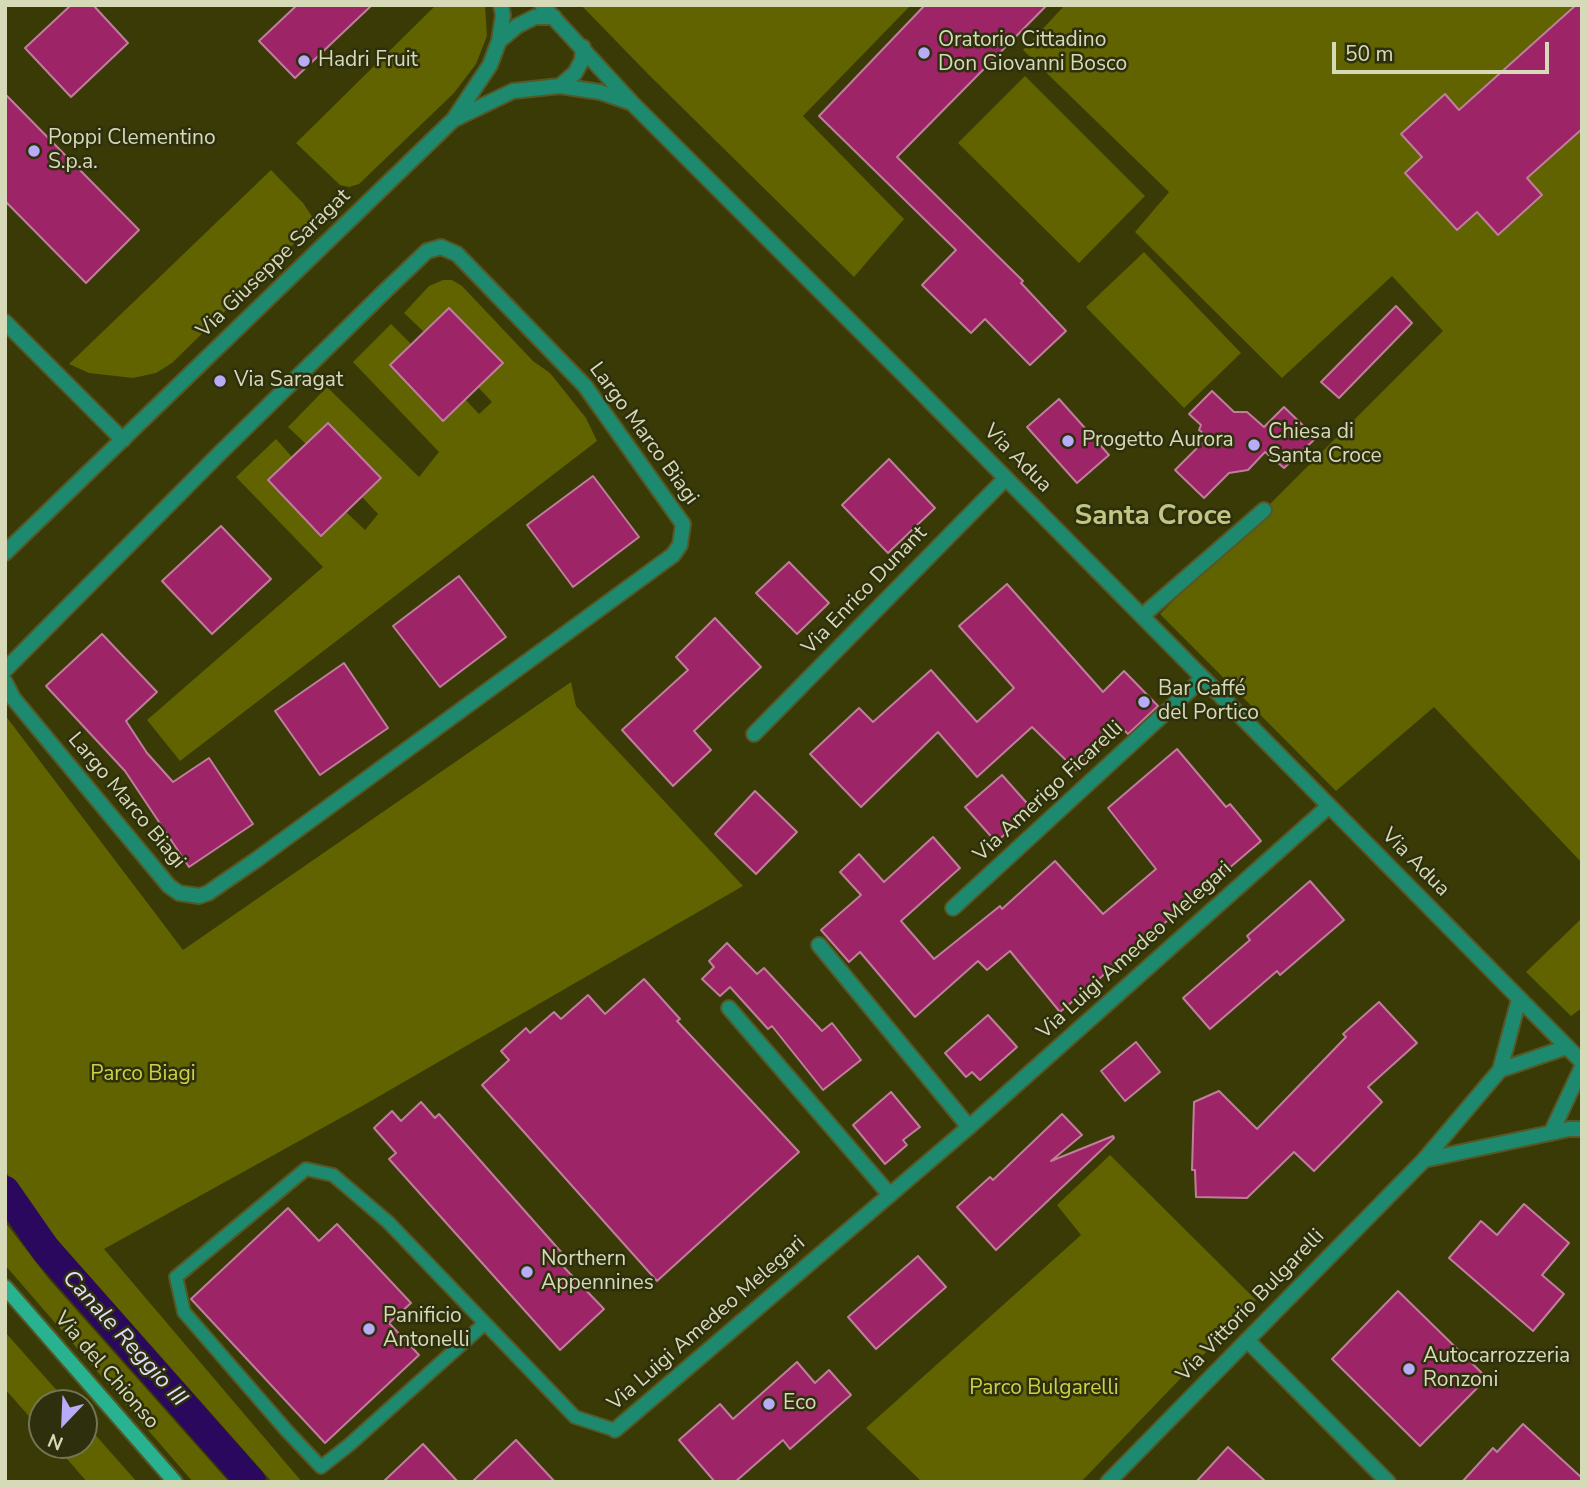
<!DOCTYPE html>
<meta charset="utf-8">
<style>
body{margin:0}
#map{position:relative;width:1587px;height:1487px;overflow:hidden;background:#393a05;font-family:"Nunito Sans",sans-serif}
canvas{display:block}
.frame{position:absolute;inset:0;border:7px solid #d7dab9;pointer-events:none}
.north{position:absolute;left:28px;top:1389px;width:70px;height:70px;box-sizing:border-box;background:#2e300d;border:2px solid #727452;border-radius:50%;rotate:203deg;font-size:19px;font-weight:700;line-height:28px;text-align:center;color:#d7dab9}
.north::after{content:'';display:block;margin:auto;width:24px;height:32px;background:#b8abf7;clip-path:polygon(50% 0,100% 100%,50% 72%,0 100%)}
.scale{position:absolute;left:1332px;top:42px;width:217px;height:32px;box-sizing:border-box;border:4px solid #d7dab9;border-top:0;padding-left:9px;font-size:21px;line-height:24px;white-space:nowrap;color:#d7dab9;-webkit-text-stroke:5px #2e300d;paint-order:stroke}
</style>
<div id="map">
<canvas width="1587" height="1487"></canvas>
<div class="frame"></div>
<div class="north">N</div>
<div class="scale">50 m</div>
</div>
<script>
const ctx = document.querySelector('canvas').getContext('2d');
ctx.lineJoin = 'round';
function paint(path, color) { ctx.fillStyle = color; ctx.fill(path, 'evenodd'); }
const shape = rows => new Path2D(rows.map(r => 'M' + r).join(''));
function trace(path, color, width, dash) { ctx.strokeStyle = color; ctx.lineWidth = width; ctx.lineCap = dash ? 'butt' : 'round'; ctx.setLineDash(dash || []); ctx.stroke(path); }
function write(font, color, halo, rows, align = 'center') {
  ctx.font = font + ' "Nunito Sans",sans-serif'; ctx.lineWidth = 5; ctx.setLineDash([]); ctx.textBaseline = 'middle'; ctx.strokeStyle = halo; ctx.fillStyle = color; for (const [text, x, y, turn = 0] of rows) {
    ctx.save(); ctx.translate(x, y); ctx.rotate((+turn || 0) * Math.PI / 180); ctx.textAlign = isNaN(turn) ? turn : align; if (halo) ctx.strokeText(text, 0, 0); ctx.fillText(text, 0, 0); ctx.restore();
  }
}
const green = shape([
 [436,5,485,5,487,36,476,64,454,93,359,184,349,187,340,185,296,143],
 [581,5,911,5,803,116,904,219,854,277,648,74],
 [1065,5,1582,5,1582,863,1434,707,1336,791,1160,614,1443,331,1392,276,1282,378,1135,232,1169,192,1023,50],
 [1025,76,1145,196,1079,263,958,143],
 [271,170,303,203,315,221,308,230,172,363,156,373,133,378,89,373,69,364],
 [1144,252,1241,353,1184,408,1086,307],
 [443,280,452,280,462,286,533,361,550,373,586,418,597,441,180,761,147,720,323,567,236,477,276,439,292,457,269,479,322,535,346,512,365,530,378,514,362,497,381,478,328,423,306,444,288,427,327,387,419,477,439,452,353,362,391,324,411,344,390,365,442,420,465,399,479,414,492,402,478,387,502,363,450,308,424,332,404,313,429,286],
 [571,682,576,706,743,886,364,1105,104,1249,302,1482,272,1482,54,1236,5,1171,5,715,183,950],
 [1582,918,1582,1008,1571,1016,1526,972],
 [1110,1155,1256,1300,1081,1482,922,1482,866,1428,1081,1235,1057,1205],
 [5,1222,48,1278,229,1482,193,1482,5,1265],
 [5,1332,68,1403,42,1403,42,1431,5,1389],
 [84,1422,137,1482,87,1482,55,1445,84,1445]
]);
const canal = shape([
 [5,1191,46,1250,251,1482]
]);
const building = shape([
 [71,5,93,5,128,43,71,97,25,48,71,5],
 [297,5,372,5,295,78,259,41,297,5],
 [925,5,1047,5,897,157,1023,281,1021,283,1066,331,1030,365,985,319,971,333,922,285,956,250,819,116,925,5],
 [1576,5,1582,5,1582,129,1527,178,1542,195,1498,235,1477,212,1457,230,1405,173,1422,157,1401,134,1445,94,1459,110,1576,5],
 [5,94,139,230,86,283,5,201,5,94],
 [1396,306,1412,323,1339,398,1321,382,1396,306],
 [449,308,503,363,443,421,390,365,449,308],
 [1212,391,1234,412,1247,412,1264,427,1284,407,1316,438,1284,468,1265,452,1248,470,1229,473,1204,498,1175,470,1208,437,1199,430,1201,425,1189,414,1212,391],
 [1059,399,1109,455,1077,483,1027,427,1059,399],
 [328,423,381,478,321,536,268,480,328,423],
 [889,459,935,508,888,553,842,505,889,459],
 [593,476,639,537,573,587,527,525,593,476],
 [221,526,271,579,212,634,162,581,221,526],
 [789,562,829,603,797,634,756,593,789,562],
 [459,576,506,637,440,687,393,626,459,576],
 [1007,584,1103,692,1124,671,1158,706,1128,734,1121,727,1076,770,1032,727,977,777,938,732,861,807,810,754,859,708,873,722,931,670,977,722,1014,688,959,626,1007,584],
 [715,618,761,667,694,731,711,750,673,786,622,730,688,670,676,657,715,618],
 [102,634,157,692,126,721,147,753,173,782,209,758,253,824,189,867,125,771,46,686,102,634],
 [344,663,388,728,320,775,275,711,344,663],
 [1177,749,1226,807,1230,804,1261,841,1060,1012,1010,951,987,970,978,961,915,1017,860,952,849,962,821,930,861,895,840,872,859,854,884,882,933,837,960,868,901,921,934,959,1000,906,1002,909,1055,861,1103,914,1156,869,1108,808,1177,749],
 [1002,775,1033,810,996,842,965,807,1002,775],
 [755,791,797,832,756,874,715,834,755,791],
 [1310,881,1344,920,1280,975,1277,971,1210,1029,1183,998,1250,940,1247,936,1310,881],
 [727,943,757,974,764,968,822,1031,832,1023,861,1060,823,1090,772,1026,768,1029,730,987,720,996,702,979,714,967,709,961,727,943],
 [644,979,680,1019,677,1021,799,1152,657,1281,482,1085,509,1060,501,1051,526,1028,530,1033,554,1012,561,1019,588,995,605,1014,644,979],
 [1379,1002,1417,1043,1368,1087,1382,1102,1314,1171,1294,1152,1247,1198,1196,1197,1195,1170,1192,1170,1194,1102,1219,1091,1257,1129,1346,1037,1343,1034,1379,1002],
 [988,1015,1017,1047,980,1080,972,1072,966,1077,945,1053,988,1015],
 [1136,1042,1160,1072,1125,1101,1101,1071,1136,1042],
 [891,1092,920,1127,903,1140,907,1145,885,1164,853,1125,891,1092],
 [421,1102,435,1118,439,1114,562,1253,556,1259,604,1309,560,1350,389,1159,396,1153,374,1128,392,1111,401,1121,421,1102],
 [1062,1114,1082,1135,1051,1161,1113,1136,1114,1138,996,1250,957,1207,990,1177,993,1180,1062,1114],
 [1524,1204,1569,1243,1542,1275,1564,1294,1533,1331,1449,1258,1481,1221,1497,1235,1524,1204],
 [288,1208,319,1241,337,1224,411,1303,389,1323,419,1355,325,1443,191,1299,288,1208],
 [918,1256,946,1287,876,1349,848,1317,918,1256],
 [1398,1291,1487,1378,1420,1446,1332,1359,1398,1291],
 [797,1362,815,1383,829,1370,851,1395,790,1449,783,1440,735,1482,715,1482,679,1440,720,1404,733,1419,797,1362],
 [1523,1424,1582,1478,1582,1482,1462,1482,1493,1448,1497,1452,1523,1424],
 [516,1440,555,1482,472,1482,516,1440],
 [423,1444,458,1482,383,1482,423,1444],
 [1228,1447,1266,1482,1196,1482,1228,1447]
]);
const lane = shape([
 [484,1324,349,1445,321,1467,287,1431,184,1312,176,1277,306,1169,333,1175,388,1222,575,1417,615,1430]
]);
const street = shape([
 [542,5,633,104,907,378,1582,1062],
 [499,41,517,26,535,17,554,17],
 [560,86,575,73,582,60,583,47],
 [455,119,513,91,560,86,600,92,632,103],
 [5,322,123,440],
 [5,553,454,119,490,65,499,41,503,15,501,5],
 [1142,616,1264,510],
 [5,670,218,455,382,294,427,251,441,247,457,254,585,386,683,524,680,545,673,555,256,860,208,893,199,896,179,893,169,886,13,698,5,682],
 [754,734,1006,478],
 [953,908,1203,678],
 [819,945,969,1127],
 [729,1008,890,1195],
 [1500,1070,1567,1047],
 [1551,1133,1582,1067],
 [1424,1160,1569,1129,1582,1129],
 [1247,1340,1388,1482],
 [615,1430,969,1127,1329,806],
 [1108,1482,1424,1160,1500,1070,1519,999]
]);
const secondary = shape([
 [5,1287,175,1482]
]);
const markers = [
 [924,53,7,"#b8abf7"],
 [304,61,7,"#b8abf7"],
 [34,151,7,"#b8abf7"],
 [220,381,7,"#b8abf7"],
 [1068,441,7,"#b8abf7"],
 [1254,445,7,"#b8abf7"],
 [1144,702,7,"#b8abf7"],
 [527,1272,7,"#b8abf7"],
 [369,1329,7,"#b8abf7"],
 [1409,1369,7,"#b8abf7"],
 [769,1404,7,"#b8abf7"]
];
const poiNames = [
 ["Oratorio Cittadino",938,41],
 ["Don Giovanni Bosco",938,65],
 ["Hadri Fruit",318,61],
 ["Poppi Clementino",48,139],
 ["S.p.a.",48,163],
 ["Via Saragat",234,381],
 ["Chiesa di",1268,433],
 ["Santa Croce",1268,457],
 ["Progetto Aurora",1082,441],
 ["Bar Caffé",1158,690],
 ["del Portico",1158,714],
 ["Northern",541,1260],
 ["Appennines",541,1284],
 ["Panificio",383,1317],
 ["Antonelli",383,1341],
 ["Autocarrozzeria",1423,1357],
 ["Ronzoni",1423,1381],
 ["Eco",783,1404]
];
const streetNames = [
 ["Via Giuseppe Saragat",274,264,-44],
 ["Largo Marco Biagi",643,434,54],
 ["Via Adua",1017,459,45],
 ["Via Enrico Dunant",865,591,-46],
 ["Via Amerigo Ficarelli",1049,792,-43],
 ["Largo Marco Biagi",126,801,50],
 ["Via Adua",1415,863,45],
 ["Via Luigi Amedeo Melegari",1135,951,-42],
 ["Via Vittorio Bulgarelli",1251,1306,-46],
 ["Via Luigi Amedeo Melegari",707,1324,-41],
 ["Via del Chionso",106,1371,49]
];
const parkNames = [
 ["Parco Biagi",143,1075],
 ["Parco Bulgarelli",1044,1389]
];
const waterNames = [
 ["Canale Reggio III",124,1339,48]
];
const districtNames = [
 ["Santa Croce",1153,517]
];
paint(green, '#606300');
trace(canal, '#29085e', 30);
paint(building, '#9d2467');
trace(building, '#bf7f9c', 2);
trace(lane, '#555725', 16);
trace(street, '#555725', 18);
trace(secondary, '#555725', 18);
trace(lane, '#1d896e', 12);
trace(street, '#1d896e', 14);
trace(secondary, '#28b28f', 14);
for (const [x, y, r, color] of markers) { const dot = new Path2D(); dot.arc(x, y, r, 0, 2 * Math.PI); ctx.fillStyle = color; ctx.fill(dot); trace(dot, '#2e300d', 2.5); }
write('21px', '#d7dab9', '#2e300d', poiNames, 'left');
write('21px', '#d7dab9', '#2e300d', streetNames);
write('21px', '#cdd145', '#2e300d', parkNames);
write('italic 23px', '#e1defb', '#2e300d', waterNames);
write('bold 28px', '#c1c683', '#2e300d', districtNames);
</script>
